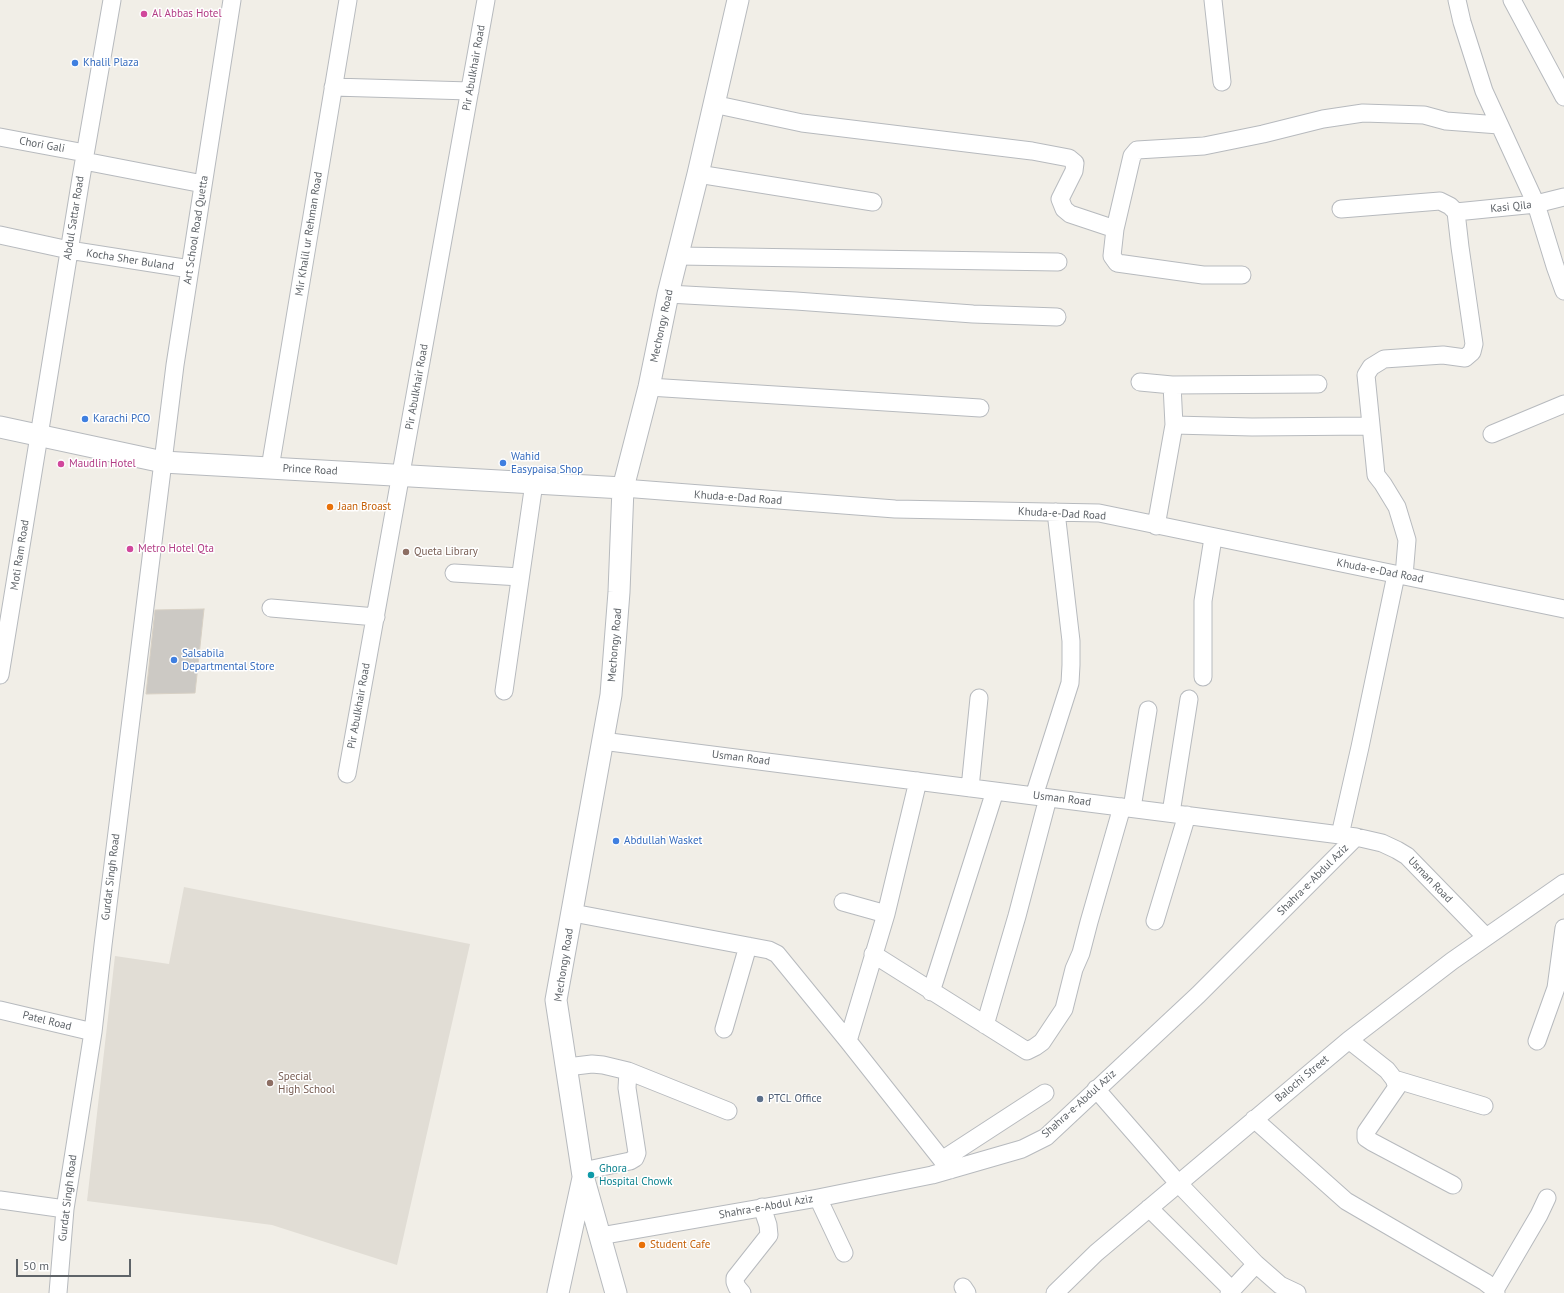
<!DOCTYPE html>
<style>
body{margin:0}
#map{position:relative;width:1564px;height:1293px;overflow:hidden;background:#f1eee7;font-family:"PT Sans",sans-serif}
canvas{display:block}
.scale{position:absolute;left:16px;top:1259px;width:115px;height:18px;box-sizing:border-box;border:2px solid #5e6368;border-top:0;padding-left:5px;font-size:12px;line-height:14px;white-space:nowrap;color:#5e6368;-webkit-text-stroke:3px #fff;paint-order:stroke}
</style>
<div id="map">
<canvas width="1564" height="1293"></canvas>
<div class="scale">50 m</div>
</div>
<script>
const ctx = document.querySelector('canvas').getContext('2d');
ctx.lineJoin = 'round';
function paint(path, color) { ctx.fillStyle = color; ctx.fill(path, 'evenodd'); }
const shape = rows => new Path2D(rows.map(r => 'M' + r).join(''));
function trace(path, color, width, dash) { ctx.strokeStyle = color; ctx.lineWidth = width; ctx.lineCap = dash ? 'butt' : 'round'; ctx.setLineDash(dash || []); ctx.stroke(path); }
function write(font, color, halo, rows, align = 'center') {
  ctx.font = font + ' "PT Sans",sans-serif'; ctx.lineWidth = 3; ctx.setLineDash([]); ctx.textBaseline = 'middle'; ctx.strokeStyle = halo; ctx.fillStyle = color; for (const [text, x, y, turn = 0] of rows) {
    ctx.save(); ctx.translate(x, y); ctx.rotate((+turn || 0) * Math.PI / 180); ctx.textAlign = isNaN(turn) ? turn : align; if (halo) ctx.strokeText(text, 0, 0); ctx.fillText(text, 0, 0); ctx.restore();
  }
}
const education = shape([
 [184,887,470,944,397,1265,272,1225,87,1201,115,956,169,964]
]);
const building = shape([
 [204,609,195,693,146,694,155,610,204,609]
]);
const minor = shape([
 [1213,0,1222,82],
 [1457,0,1462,22,1484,91,1536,204,1555,266,1564,291],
 [1512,0,1564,97],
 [333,87,470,91],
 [713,104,802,123,1032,151,1069,158,1075,163,1074,171,1060,199,1064,209,1070,214,1115,229],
 [0,137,85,153],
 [84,161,203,184],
 [698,174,873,202],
 [1341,209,1440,201,1450,206,1456,212,1460,247,1474,344,1472,352,1465,358,1443,355,1384,359,1371,367,1366,375,1376,475,1383,484,1397,507,1407,540,1404,576],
 [1456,212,1536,204,1564,197],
 [0,235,69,250,190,269],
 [678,256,1058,262],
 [1242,275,1203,275,1117,263,1112,256,1115,229,1132,156,1137,150,1204,146,1263,134,1323,119,1363,113,1424,115,1446,121,1499,125],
 [668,294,796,301,973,314,1057,317],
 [1140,382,1172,385,1318,384],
 [649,387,980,408],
 [1174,425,1252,427,1371,426],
 [1492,434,1564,404],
 [270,468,348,0],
 [623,488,895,509,1099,513,1564,609],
 [1156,526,1174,425,1172,385],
 [454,573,520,577],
 [271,608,376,617],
 [0,675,81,178,112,0],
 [1203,677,1203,601,1213,538],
 [504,691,534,483],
 [602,741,1356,837,1382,843,1397,850,1407,856,1486,937],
 [347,774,486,0],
 [970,788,979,698],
 [1034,796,1070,683,1071,665,1071,641,1056,512],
 [1132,808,1148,710],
 [1171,813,1189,699],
 [1340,835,1360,747,1396,575],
 [843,902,886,914],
 [573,913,769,950,777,954,848,1041,950,1170],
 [1155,921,1187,815],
 [873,954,1027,1051,1035,1047,1042,1042,1064,1009,1074,969,1081,953,1089,922,1122,807],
 [931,992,995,791],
 [0,1010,93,1032],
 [985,1025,1017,916,1048,798],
 [724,1029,748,946],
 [1349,1040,1387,1070,1394,1079,1397,1087,1366,1132,1366,1138,1372,1142,1453,1185],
 [848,1041,886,914,918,781],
 [1537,1041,1556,988,1564,928],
 [567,1067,592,1064,603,1065,628,1071,728,1111],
 [1394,1079,1484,1106],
 [1096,1089,1178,1183,1256,1264,1280,1285,1297,1293],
 [1254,1119,1346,1201,1485,1282,1495,1290,1496,1293],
 [942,1160,1045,1093],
 [583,1171,630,1161,635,1158,637,1153,627,1088,628,1071],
 [818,1198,844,1253],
 [0,1200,65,1209],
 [1149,1208,1232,1290],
 [600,1236,818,1198,932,1175,1022,1149,1046,1137,1198,995,1356,837],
 [963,1287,967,1293],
 [1495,1290,1539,1215,1547,1198],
 [58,1293,65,1209,93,1032,103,945,175,365,232,0],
 [742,1293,737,1287,735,1282,735,1278,769,1235,768,1225,762,1207],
 [1055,1293,1096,1253,1349,1040,1452,961,1564,883],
 [1229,1293,1256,1264]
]);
const tertiary = shape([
 [0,427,163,462,623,488],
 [558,1293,583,1178],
 [616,1293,583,1176,556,1000,611,695,619,592,623,488,649,387,668,294,698,174,738,0]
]);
const markers = [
 [144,14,4,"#d1479c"],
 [75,63,4,"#3f7fe0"],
 [85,419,4,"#3f7fe0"],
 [503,463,4,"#3f7fe0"],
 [61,464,4,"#d1479c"],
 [330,507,4,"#e8710a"],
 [130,549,4,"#d1479c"],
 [406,552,4,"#8d6e63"],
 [174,660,4,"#3f7fe0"],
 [616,841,4,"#3f7fe0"],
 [270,1083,4,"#8d6e63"],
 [760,1099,4,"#5c6f8a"],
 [591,1175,4,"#0f9aa8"],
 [642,1245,4,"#e8710a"]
];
const hotelNames = [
 ["Al Abbas Hotel",152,14],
 ["Maudlin Hotel",69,464],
 ["Metro Hotel Qta",138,549]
];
const shopNames = [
 ["Khalil Plaza",83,63],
 ["Karachi PCO",93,419],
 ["Wahid",511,457],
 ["Easypaisa Shop",511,470],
 ["Salsabila",182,654],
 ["Departmental Store",182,667],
 ["Abdullah Wasket",624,841]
];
const streetNames = [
 ["Pir Abulkhair Road",474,68,-80],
 ["Chori Gali",42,145,10],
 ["Kasi Qila",1511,207,-6],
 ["Abdul Sattar Road",74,218,-81],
 ["Art School Road Quetta",196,230,-81],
 ["Mir Khalil ur Rehman Road",309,234,-81],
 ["Kocha Sher Buland",130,260,9],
 ["Mechongy Road",662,326,-78],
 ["Pir Abulkhair Road",417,387,-80],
 ["Prince Road",310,470,3],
 ["Khuda-e-Dad Road",738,498,4],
 ["Khuda-e-Dad Road",1062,514,3],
 ["Moti Ram Road",20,555,-81],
 ["Khuda-e-Dad Road",1380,571,11],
 ["Mechongy Road",615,645,-85],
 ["Pir Abulkhair Road",359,706,-80],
 ["Usman Road",741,758,7],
 ["Usman Road",1062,799,7],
 ["Gurdat Singh Road",111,877,-83],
 ["Shahra-e-Abdul Aziz",1313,880,-45],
 ["Usman Road",1430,880,46],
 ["Mechongy Road",564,965,-81],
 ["Patel Road",47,1021,14],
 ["Balochi Street",1302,1079,-40],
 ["Shahra-e-Abdul Aziz",1079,1104,-42],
 ["Gurdat Singh Road",68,1198,-83],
 ["Shahra-e-Abdul Aziz",766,1207,-10]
];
const foodNames = [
 ["Jaan Broast",338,507],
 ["Student Cafe",650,1245]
];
const educationNames = [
 ["Queta Library",414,552],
 ["Special",278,1077],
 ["High School",278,1090]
];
const serviceNames = [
 ["PTCL Office",768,1099]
];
const cultureNames = [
 ["Ghora",599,1169],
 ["Hospital Chowk",599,1182]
];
paint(education, '#e1ddd5');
paint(building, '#ccc9c4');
trace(building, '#d7d0c4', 1);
trace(minor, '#b7babe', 19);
trace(tertiary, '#b7babe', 23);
trace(minor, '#fff', 17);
trace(tertiary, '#fff', 21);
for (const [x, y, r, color] of markers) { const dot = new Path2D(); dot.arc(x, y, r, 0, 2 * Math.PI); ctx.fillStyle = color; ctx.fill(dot); trace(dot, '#fff', 1.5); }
write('11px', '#b23c85', '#fff', hotelNames, 'left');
write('11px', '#366cbe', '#fff', shopNames, 'left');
write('11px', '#5e6368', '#fff', streetNames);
write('11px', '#c56008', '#fff', foodNames, 'left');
write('11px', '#785e54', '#fff', educationNames, 'left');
write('11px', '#4e5e75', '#fff', serviceNames, 'left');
write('11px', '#0d838f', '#fff', cultureNames, 'left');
</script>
